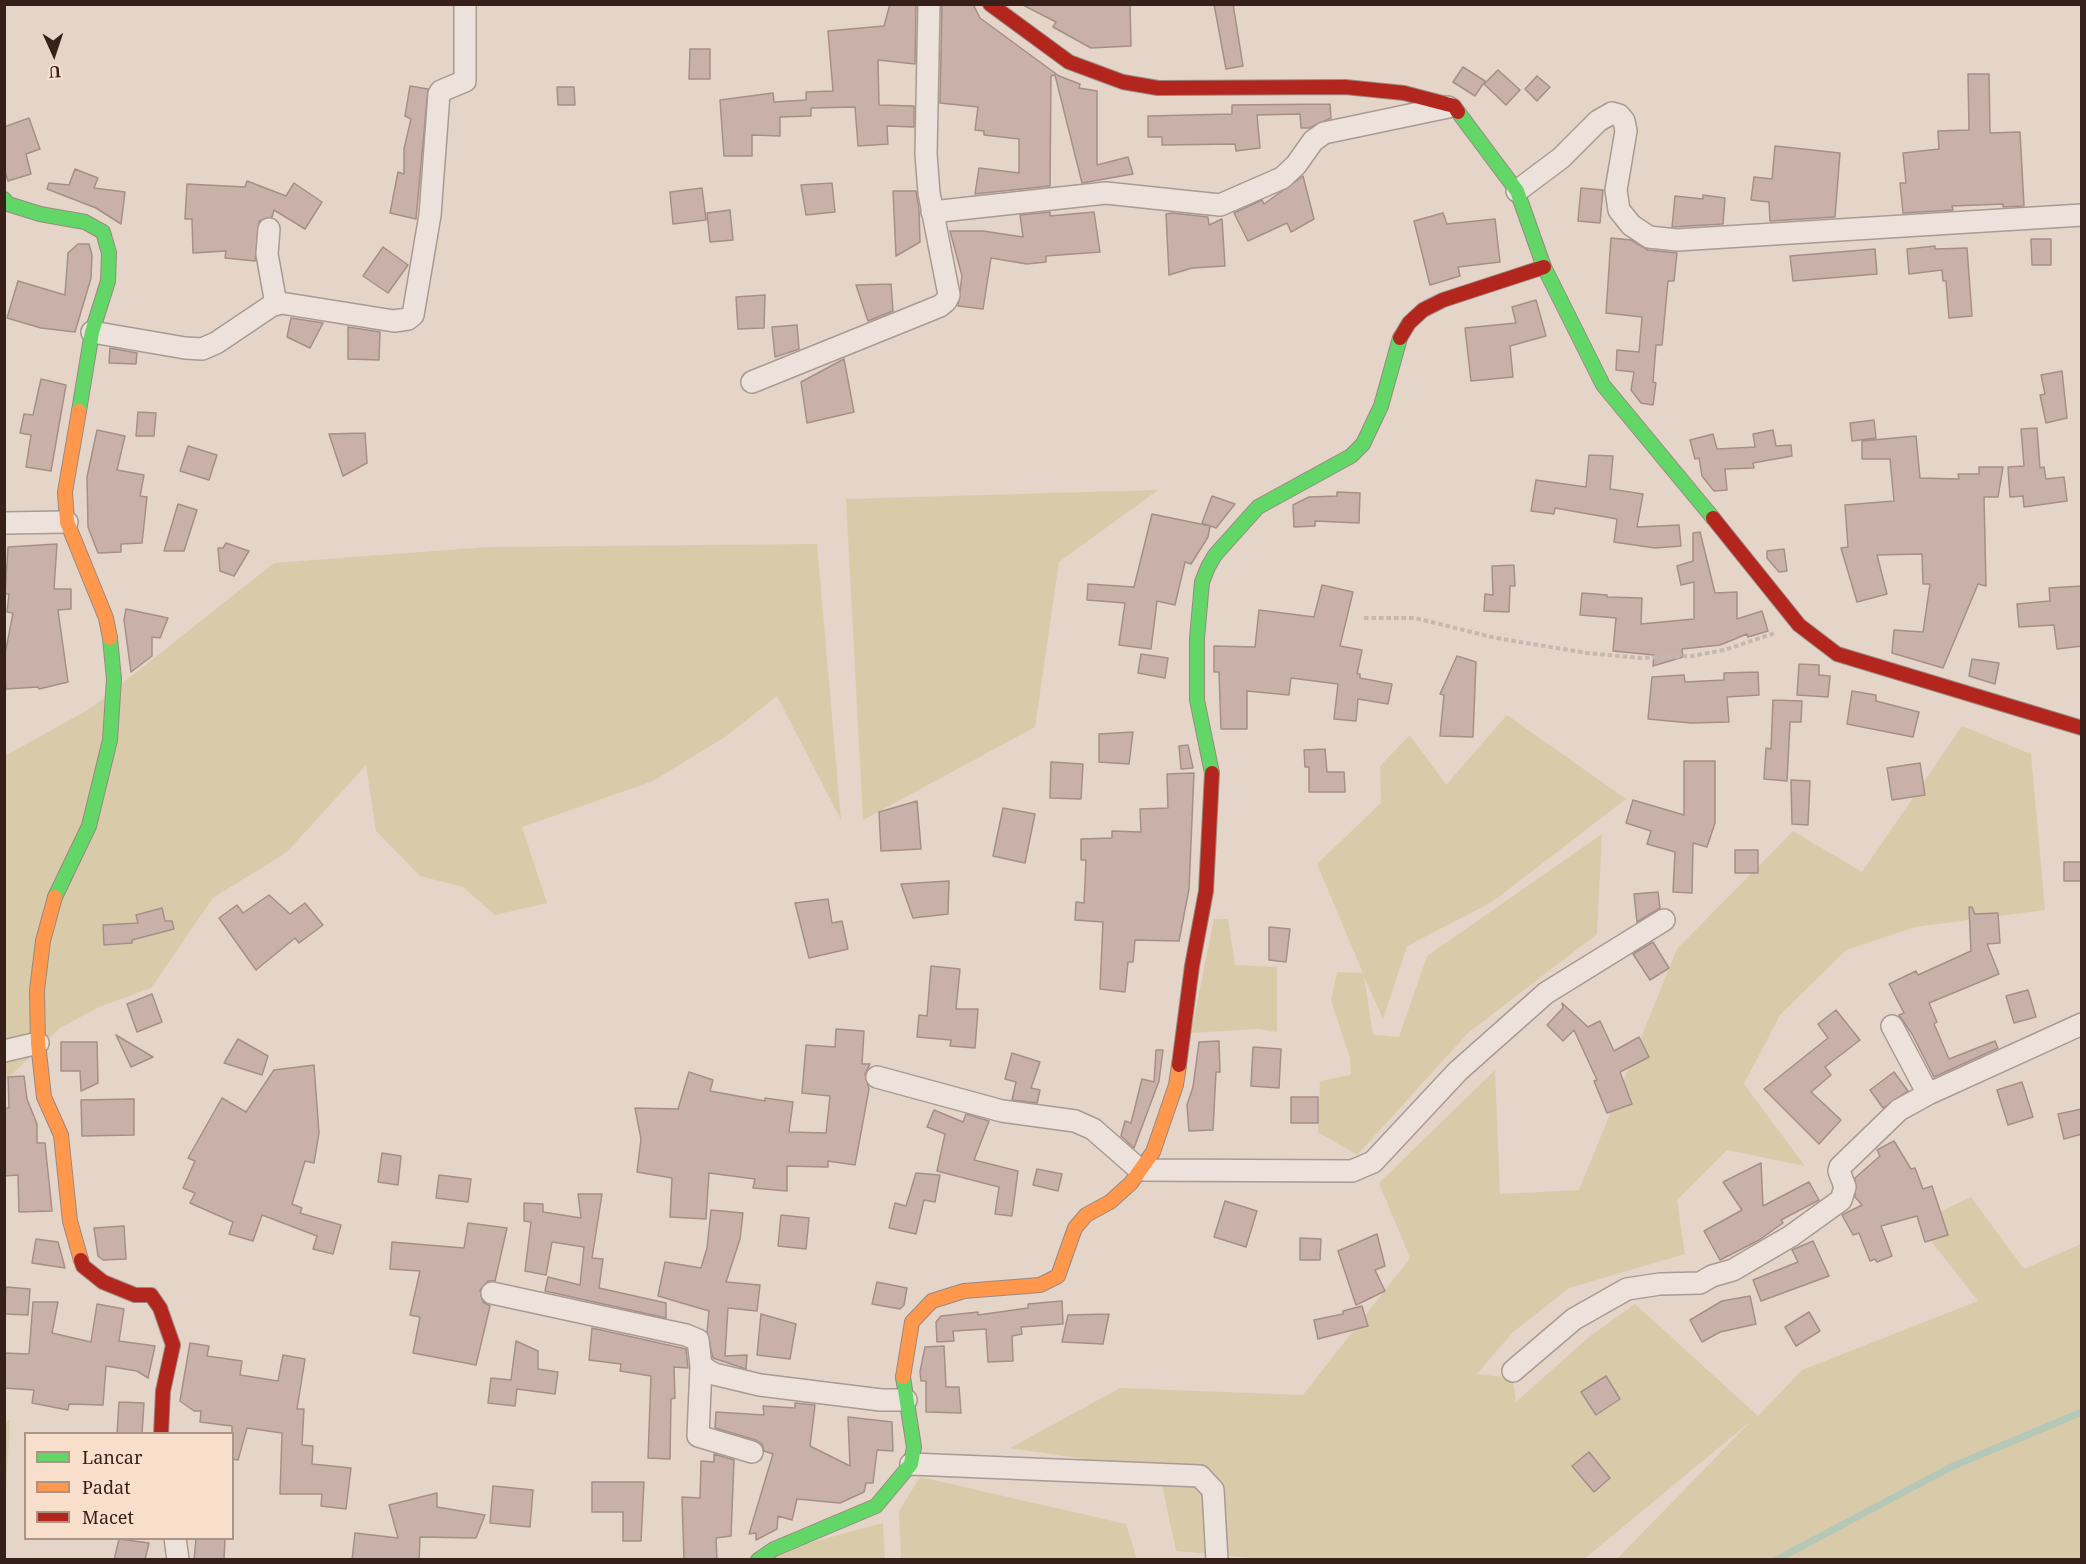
<!DOCTYPE html>
<style>
body{margin:0}
#map{position:relative;width:2086px;height:1564px;overflow:hidden;background:#e5d4c8;font-family:"Noto Serif",serif}
canvas{display:block}
.frame{position:absolute;inset:0;border:6px solid #37201a;pointer-events:none}
.legend{position:absolute;left:24px;top:1432px;width:210px;height:108px;box-sizing:border-box;background:#f8dfcc;border:2px solid #ab9385;margin:0;padding:8px 10px;list-style:none;font-size:18px;color:#37201a}
.legend li{display:flex;align-items:center;gap:12px;height:30px}
.legend b{width:30px;border:2px solid #ab9385}
.north{position:absolute;left:24px;top:24px;width:60px;height:60px;-webkit-text-stroke:4px #f8dfcc;paint-order:stroke;rotate:177deg;font-size:16px;font-weight:700;line-height:24px;text-align:center;color:#37201a}
.north::after{content:'';display:block;margin:auto;width:21px;height:27px;background:#37201a;clip-path:polygon(50% 0,100% 100%,50% 72%,0 100%)}
</style>
<div id="map">
<canvas width="2086" height="1564"></canvas>
<div class="frame"></div>
<ul class="legend">
<li><b style="height:8px;background:#63d668"></b>Lancar</li>
<li><b style="height:8px;background:#ff974d"></b>Padat</li>
<li><b style="height:8px;background:#b3261e"></b>Macet</li>
</ul>
<div class="north">U</div>
</div>
<script>
const ctx = document.querySelector('canvas').getContext('2d');
ctx.lineJoin = 'round';
function paint(path, color) { ctx.fillStyle = color; ctx.fill(path, 'evenodd'); }
const shape = rows => new Path2D(rows.map(r => 'M' + r).join(''));
function trace(path, color, width, dash) { ctx.strokeStyle = color; ctx.lineWidth = width; ctx.lineCap = dash ? 'butt' : 'round'; ctx.setLineDash(dash || []); ctx.stroke(path); }
const green = shape([
 [1158,490,1059,562,1035,727,863,820,846,499],
 [817,544,841,820,777,696,725,737,653,781,522,827,547,903,495,915,463,887,420,876,376,831,366,765,287,852,213,898,151,988,99,1007,60,1028,5,1081,5,756,91,708,274,563,488,547],
 [1507,715,1626,799,1492,902,1407,946,1383,1019,1364,977,1373,1035,1399,1037,1427,956,1602,834,1597,934,1468,1033,1357,1155,1318,1132,1320,1081,1351,1075,1350,1058,1331,1000,1337,972,1363,973,1317,864,1381,803,1380,766,1410,735,1446,785],
 [1962,726,2031,754,2045,910,1915,927,1846,950,1780,1015,1744,1084,1805,1166,1727,1150,1677,1200,1685,1254,1569,1288,1512,1333,1477,1374,1513,1378,1516,1402,1590,1336,1635,1304,1758,1416,1802,1370,1978,1301,1917,1223,1971,1197,2024,1269,2081,1244,2081,1559,1617,1559,1751,1421,1583,1560,1275,1560,1176,1551,1159,1470,1010,1448,1120,1388,1303,1395,1410,1258,1379,1183,1495,1070,1500,1194,1579,1190,1677,949,1793,831,1862,872],
 [1214,919,1228,919,1235,965,1277,967,1277,1032,1258,1029,1191,1033],
 [10,1420,6,1488,5,1488,5,1421],
 [920,1477,1126,1524,1137,1559,901,1559,899,1511],
 [883,1523,885,1559,750,1559]
]);
const stream = shape([
 [1776,1560,1951,1467,2082,1412]
]);
const building = shape([
 [890,4,916,4,915,64,878,60,879,105,914,106,914,127,887,126,888,144,858,146,855,107,811,108,811,116,780,117,780,136,752,135,752,156,724,156,720,100,773,93,774,102,806,100,806,92,833,91,828,31,884,26,890,4],
 [942,4,973,4,980,18,1059,76,1080,84,1079,88,1097,91,1097,165,1128,157,1133,174,1082,183,1055,75,1051,76,1050,186,975,194,979,168,1019,173,1019,139,984,135,984,131,975,130,978,107,940,103,942,4],
 [1021,4,1130,4,1131,46,1091,48,1053,27,1056,22,1021,4],
 [1214,4,1233,4,1243,66,1226,69,1214,4],
 [690,49,710,49,710,79,689,79,690,49],
 [1463,67,1485,81,1475,96,1453,82,1463,67],
 [1498,70,1520,90,1506,105,1484,84,1498,70],
 [1968,74,1989,74,1990,133,2020,132,2024,206,2003,207,2003,204,1952,206,1953,210,1903,213,1900,183,1906,183,1903,153,1939,149,1938,131,1969,130,1968,74],
 [1537,76,1550,87,1537,101,1525,89,1537,76],
 [410,86,428,89,416,219,390,213,398,172,404,174,404,149,411,119,405,116,410,86],
 [557,87,574,87,575,105,558,105,557,87],
 [1330,104,1331,118,1309,128,1301,128,1300,114,1257,115,1260,148,1236,151,1235,144,1162,145,1162,137,1148,137,1148,116,1232,114,1232,105,1330,104],
 [29,118,40,149,26,154,31,174,8,181,4,168,4,127,29,118],
 [1775,146,1840,153,1835,217,1770,221,1769,202,1751,200,1754,177,1772,179,1775,146],
 [75,169,98,178,94,188,125,192,121,224,96,208,47,189,49,183,69,185,75,169],
 [1303,176,1314,219,1291,232,1287,223,1248,241,1234,213,1262,200,1264,204,1303,176],
 [247,181,286,196,294,183,322,202,305,229,274,210,272,217,259,221,255,261,225,258,226,251,193,253,192,219,185,219,187,184,245,187,247,181],
 [832,183,835,212,806,215,801,185,832,183],
 [702,188,706,220,673,224,670,192,702,188],
 [1581,188,1603,190,1600,223,1578,221,1581,188],
 [893,191,916,191,919,210,920,242,896,256,893,191],
 [1703,195,1725,198,1723,224,1672,227,1675,196,1703,199,1703,195],
 [730,210,733,240,710,242,707,213,730,210],
 [1050,212,1050,216,1094,212,1100,252,1046,256,1046,262,1027,264,991,258,983,309,958,306,962,276,950,231,983,231,1023,237,1020,215,1050,212],
 [1172,213,1208,217,1209,225,1222,219,1225,266,1192,268,1169,275,1166,214,1172,213],
 [1443,213,1447,224,1495,219,1500,262,1458,267,1460,276,1430,285,1414,221,1443,213],
 [1611,238,1631,240,1648,250,1677,253,1674,281,1668,281,1662,345,1656,345,1653,382,1656,383,1653,405,1641,403,1631,390,1634,372,1616,370,1617,350,1639,352,1642,317,1606,313,1611,238],
 [2031,239,2051,239,2051,265,2032,265,2031,239],
 [78,244,89,244,92,255,91,278,75,332,41,328,7,318,18,281,65,295,68,253,78,244],
 [1935,246,1935,249,1967,248,1972,316,1949,318,1946,281,1943,281,1942,270,1909,274,1907,249,1935,246],
 [383,247,408,265,388,293,363,276,383,247],
 [1875,249,1877,274,1793,281,1790,256,1875,249],
 [891,284,893,311,868,321,856,285,891,284],
 [765,295,764,328,738,329,736,297,765,295],
 [1536,300,1546,336,1510,346,1513,377,1471,381,1465,328,1516,323,1512,307,1536,300],
 [291,318,323,323,310,348,287,337,291,318],
 [797,325,799,349,775,357,772,327,797,325],
 [348,327,380,332,379,360,348,359,348,327],
 [110,348,137,353,136,364,109,363,110,348],
 [844,359,854,412,807,423,801,382,844,359],
 [2062,371,2067,418,2046,423,2040,395,2045,394,2041,375,2062,371],
 [41,379,66,385,51,471,26,467,31,435,20,433,24,414,33,415,41,379],
 [138,412,156,413,154,436,136,436,138,412],
 [1874,420,1876,438,1852,441,1850,423,1874,420],
 [2037,428,2040,468,2044,467,2046,479,2064,477,2067,501,2024,507,2023,496,2010,497,2008,467,2024,466,2021,429,2037,428],
 [97,430,125,436,117,470,144,475,140,496,147,497,142,543,121,544,121,552,98,553,88,527,87,477,97,430],
 [1773,430,1776,446,1791,445,1792,456,1753,463,1754,468,1725,469,1727,490,1714,491,1702,476,1699,458,1695,459,1690,440,1713,434,1717,449,1755,447,1753,434,1773,430],
 [365,433,367,463,343,476,329,434,365,433],
 [1916,436,1920,478,1959,479,1958,474,1979,474,1979,467,2003,467,1998,497,1984,497,1986,586,1978,584,1943,668,1892,653,1894,630,1923,632,1930,584,1923,584,1922,554,1877,555,1887,594,1857,602,1841,548,1848,547,1845,505,1894,501,1890,459,1862,459,1862,441,1916,436],
 [188,446,217,455,209,480,180,471,188,446],
 [1589,455,1613,456,1610,489,1643,494,1637,527,1679,525,1681,546,1655,548,1614,542,1617,519,1555,508,1554,514,1531,511,1536,480,1586,487,1589,455],
 [1337,492,1360,493,1359,523,1315,521,1315,526,1294,527,1293,505,1309,497,1337,496,1337,492],
 [1212,496,1235,504,1216,528,1202,523,1212,496],
 [178,504,197,510,184,551,164,551,178,504],
 [1152,514,1210,526,1208,537,1191,564,1185,562,1175,605,1157,601,1151,649,1119,645,1125,603,1087,600,1088,584,1134,587,1152,514],
 [1700,532,1715,593,1737,592,1737,619,1762,611,1768,631,1748,637,1747,634,1720,645,1682,649,1683,657,1653,666,1654,655,1613,651,1616,618,1580,615,1582,593,1607,595,1607,597,1642,598,1641,624,1694,619,1694,582,1681,585,1677,566,1693,561,1693,533,1700,532],
 [226,543,249,551,234,576,220,571,218,548,223,548,226,543],
 [57,544,54,589,71,589,71,609,58,610,68,682,39,689,38,687,6,689,4,659,13,613,7,612,9,594,5,594,8,547,57,544],
 [1784,549,1787,571,1779,572,1767,558,1767,551,1784,549],
 [1514,565,1515,586,1510,586,1509,612,1484,611,1485,594,1493,595,1492,566,1514,565],
 [1322,585,1353,592,1340,646,1362,650,1357,674,1360,674,1360,678,1392,684,1388,704,1358,699,1356,721,1334,719,1338,684,1291,678,1289,695,1247,691,1247,729,1221,729,1219,672,1214,672,1214,646,1255,647,1259,610,1314,617,1322,585],
 [2082,586,2082,646,2057,649,2054,625,2019,627,2017,604,2050,601,2049,588,2082,586],
 [126,609,168,618,160,638,152,637,152,656,131,672,124,620,126,609],
 [1141,654,1168,658,1165,678,1138,673,1141,654],
 [1457,656,1476,662,1473,737,1440,736,1444,695,1440,694,1457,656],
 [1972,659,1999,663,1995,684,1969,676,1972,659],
 [1799,664,1819,665,1819,675,1830,676,1828,697,1797,695,1799,664],
 [1758,672,1759,695,1727,697,1729,722,1691,723,1648,719,1652,677,1684,675,1685,682,1724,680,1724,673,1758,672],
 [1852,691,1876,695,1876,701,1919,712,1913,737,1847,724,1852,691],
 [1773,700,1802,701,1801,722,1790,722,1787,781,1764,779,1766,748,1771,749,1773,700],
 [1133,732,1129,764,1099,762,1099,734,1133,732],
 [1188,745,1193,768,1181,769,1179,746,1188,745],
 [1325,749,1327,772,1344,772,1345,792,1309,792,1309,767,1305,767,1304,750,1325,749],
 [1684,761,1715,761,1715,823,1707,847,1693,843,1692,893,1673,892,1675,852,1647,844,1651,831,1626,823,1633,800,1684,815,1684,761],
 [1051,762,1083,764,1081,799,1050,798,1051,762],
 [1920,763,1925,795,1892,800,1887,768,1920,763],
 [1194,773,1189,889,1179,941,1135,940,1133,962,1128,962,1125,992,1100,989,1103,922,1075,920,1076,902,1084,903,1086,860,1081,860,1081,839,1112,838,1112,831,1141,832,1140,809,1168,808,1167,774,1194,773],
 [1791,780,1810,781,1808,825,1792,824,1791,780],
 [917,801,921,849,881,851,879,812,917,801],
 [1003,808,1035,814,1025,863,993,856,1003,808],
 [1735,850,1758,850,1758,873,1735,873,1735,850],
 [2064,862,2082,862,2082,881,2064,881,2064,862],
 [949,881,948,914,913,918,901,884,949,881],
 [1658,892,1660,908,1637,922,1634,894,1658,892],
 [269,895,290,914,305,903,323,925,299,943,295,938,256,970,219,918,237,905,243,913,269,895],
 [828,899,832,923,842,921,848,949,809,958,795,903,828,899],
 [1969,907,1972,907,1975,914,1998,913,2000,943,1987,944,1999,974,1929,1003,1937,1022,1934,1024,1949,1059,1995,1041,1998,1048,1934,1077,1912,1034,1899,1015,1904,1013,1889,984,1916,971,1918,975,1971,951,1969,907],
 [162,908,165,921,172,921,174,929,132,940,132,943,104,945,103,925,138,923,136,915,162,908],
 [1269,927,1290,929,1286,962,1269,960,1269,927],
 [1653,942,1669,968,1650,980,1633,954,1653,942],
 [931,966,960,969,956,1009,978,1009,975,1048,950,1046,951,1040,917,1037,919,1015,927,1016,931,966],
 [2028,990,2036,1017,2014,1023,2006,996,2028,990],
 [152,994,162,1022,137,1032,127,1004,152,994],
 [1562,1003,1588,1027,1600,1021,1614,1051,1639,1037,1649,1057,1620,1072,1632,1104,1607,1113,1594,1081,1597,1080,1574,1030,1563,1041,1547,1025,1563,1008,1562,1003],
 [1836,1010,1860,1040,1825,1067,1831,1075,1811,1092,1841,1120,1819,1144,1764,1089,1828,1038,1818,1024,1836,1010],
 [836,1029,864,1031,862,1064,870,1064,865,1074,869,1089,855,1165,828,1161,828,1167,787,1166,787,1191,753,1188,755,1179,709,1173,706,1219,670,1217,672,1178,637,1172,641,1139,635,1108,678,1109,689,1072,713,1080,710,1091,765,1101,765,1098,793,1102,789,1132,826,1133,830,1096,802,1093,806,1045,835,1047,836,1029],
 [116,1035,153,1057,131,1067,116,1035],
 [238,1039,268,1056,262,1075,224,1063,238,1039],
 [1219,1041,1220,1072,1216,1072,1213,1130,1189,1131,1187,1105,1193,1087,1199,1042,1219,1041],
 [61,1042,97,1042,98,1083,81,1091,80,1071,61,1071,61,1042],
 [1253,1047,1281,1049,1279,1088,1251,1086,1253,1047],
 [1156,1050,1163,1050,1159,1081,1134,1148,1121,1136,1125,1121,1131,1123,1142,1079,1154,1082,1156,1050],
 [1012,1053,1040,1062,1031,1088,1040,1090,1037,1103,1012,1100,1016,1082,1005,1079,1012,1053],
 [314,1065,319,1133,314,1163,305,1161,292,1204,302,1208,300,1213,341,1225,333,1254,313,1249,317,1236,262,1215,253,1241,229,1234,233,1222,190,1203,195,1193,183,1188,195,1161,188,1158,222,1098,246,1112,274,1070,314,1065],
 [1894,1072,1908,1091,1883,1108,1870,1090,1894,1072],
 [24,1076,27,1099,37,1124,37,1143,45,1143,52,1211,19,1212,18,1175,4,1176,4,1108,9,1108,8,1077,24,1076],
 [2022,1082,2033,1117,2008,1125,1997,1090,2022,1082],
 [1291,1097,1318,1097,1318,1123,1291,1123,1291,1097],
 [134,1099,134,1135,82,1136,81,1100,134,1099],
 [2082,1109,2082,1134,2064,1139,2058,1114,2082,1109],
 [934,1110,963,1122,966,1114,989,1121,974,1160,1018,1171,1012,1216,995,1214,999,1187,937,1171,945,1134,927,1127,934,1110],
 [1894,1141,1911,1169,1915,1168,1923,1189,1932,1186,1948,1235,1925,1242,1917,1216,1881,1226,1892,1256,1877,1262,1875,1259,1870,1261,1859,1233,1853,1235,1842,1215,1862,1205,1855,1197,1855,1178,1880,1156,1877,1150,1894,1141],
 [382,1153,401,1156,398,1185,378,1182,382,1153],
 [1761,1163,1763,1206,1809,1182,1819,1200,1781,1220,1783,1223,1759,1240,1720,1260,1704,1231,1742,1210,1723,1182,1761,1163],
 [1037,1169,1062,1174,1058,1191,1033,1185,1037,1169],
 [916,1173,940,1175,935,1202,924,1200,916,1234,889,1228,895,1203,906,1206,916,1173],
 [439,1175,471,1179,468,1202,436,1198,439,1175],
 [578,1194,602,1194,592,1258,603,1259,599,1288,666,1303,666,1318,545,1291,548,1277,580,1285,584,1247,552,1242,546,1275,525,1271,531,1222,524,1221,524,1203,543,1204,543,1212,581,1218,578,1194],
 [1225,1201,1257,1211,1246,1247,1214,1237,1225,1201],
 [711,1210,743,1213,740,1239,726,1282,760,1285,757,1311,728,1308,725,1356,747,1355,746,1369,713,1358,707,1332,709,1311,658,1296,665,1262,701,1268,707,1248,711,1210],
 [781,1215,809,1218,806,1249,778,1246,781,1215],
 [468,1223,507,1228,495,1281,488,1281,480,1290,483,1302,490,1306,476,1365,413,1353,420,1317,410,1315,420,1271,390,1269,392,1242,464,1248,468,1223],
 [124,1226,126,1259,103,1260,98,1256,94,1228,124,1226],
 [1377,1234,1385,1266,1375,1270,1385,1291,1356,1305,1338,1251,1377,1234],
 [1300,1238,1321,1239,1320,1260,1300,1260,1300,1238],
 [36,1239,58,1242,65,1268,32,1263,36,1239],
 [1813,1241,1829,1276,1761,1301,1753,1280,1798,1262,1792,1250,1813,1241],
 [877,1282,907,1288,904,1305,900,1309,872,1304,877,1282],
 [6,1287,30,1289,28,1315,4,1314,6,1287],
 [1750,1296,1756,1324,1720,1332,1702,1342,1690,1320,1722,1301,1750,1296],
 [1062,1301,1063,1324,1021,1327,1022,1334,1012,1336,1013,1361,988,1362,986,1329,953,1331,954,1341,937,1342,936,1322,941,1316,978,1312,978,1315,1028,1308,1028,1304,1062,1301],
 [33,1302,58,1302,52,1333,91,1342,97,1304,124,1309,119,1341,155,1346,148,1378,137,1371,106,1366,103,1405,69,1404,68,1410,32,1403,34,1390,4,1388,4,1353,29,1354,33,1302],
 [1362,1306,1368,1326,1318,1339,1314,1320,1343,1314,1343,1311,1362,1306],
 [1809,1312,1820,1331,1796,1346,1785,1327,1809,1312],
 [761,1314,796,1324,790,1359,757,1355,761,1314],
 [1109,1314,1103,1344,1062,1342,1068,1315,1109,1314],
 [592,1328,686,1349,688,1368,674,1367,675,1398,671,1399,670,1459,648,1458,651,1376,620,1371,621,1364,589,1360,592,1328],
 [516,1341,538,1351,538,1369,558,1372,555,1394,517,1389,515,1406,488,1403,491,1378,511,1380,516,1341],
 [190,1343,209,1346,207,1356,242,1361,240,1375,278,1381,283,1355,305,1359,297,1409,304,1409,302,1445,313,1446,312,1464,351,1468,346,1509,321,1506,322,1494,280,1494,282,1433,247,1428,238,1460,232,1459,232,1426,200,1422,201,1411,194,1411,180,1401,190,1343],
 [944,1346,946,1387,959,1387,961,1413,926,1412,926,1381,921,1381,920,1372,925,1347,944,1346],
 [1606,1376,1620,1399,1596,1415,1581,1392,1606,1376],
 [119,1402,144,1403,142,1434,117,1434,119,1402],
 [795,1403,815,1405,810,1446,850,1466,848,1417,892,1422,893,1451,877,1450,873,1483,866,1483,864,1492,840,1503,797,1499,792,1520,778,1516,777,1529,756,1540,756,1533,749,1534,773,1454,764,1451,762,1444,756,1440,715,1428,716,1412,764,1415,763,1406,795,1408,795,1403],
 [1589,1452,1610,1478,1594,1492,1572,1466,1589,1452],
 [714,1454,734,1460,731,1536,716,1538,717,1560,684,1560,682,1497,700,1498,701,1461,714,1462,714,1454],
 [592,1482,644,1482,641,1541,623,1541,623,1512,592,1512,592,1482],
 [493,1486,533,1490,530,1527,490,1523,493,1486],
 [437,1493,437,1507,485,1515,476,1538,420,1537,419,1560,352,1560,355,1533,398,1538,389,1505,437,1493],
 [119,1539,149,1543,145,1560,114,1560,119,1539],
 [196,1539,225,1539,224,1560,194,1560,196,1539]
]);
const path = shape([
 [1364,618,1415,618,1496,638,1587,653,1641,658,1692,656,1724,650,1775,633]
]);
const street = shape([
 [1517,191,1561,158,1598,121,1612,113,1619,115,1624,121,1626,131,1616,190,1619,210,1631,225,1649,237,1677,240,2082,215],
 [932,212,1106,193,1220,205,1282,178,1296,165,1313,141,1324,133,1448,107],
 [269,229,267,254,276,304],
 [92,332,185,348,202,349,216,343,271,306,281,303,394,321,408,319,413,315,430,215,439,94,441,91,465,81,465,4],
 [752,382,940,306,946,301,949,295,929,193,926,154,929,4],
 [4,523,67,522],
 [1892,1026,1928,1094],
 [4,1051,38,1043],
 [877,1077,1002,1111,1075,1121,1093,1129,1140,1170,1352,1171,1373,1162,1458,1071,1546,993,1664,920],
 [492,1293,686,1335,698,1340,701,1366,714,1374,760,1385,881,1400,906,1400],
 [701,1366,698,1436,752,1452],
 [1513,1371,1574,1319,1627,1289,1660,1284,1700,1283,1712,1276,1733,1270,1791,1236,1841,1200,1845,1187,1839,1171,1840,1167,1899,1110,1928,1094,2082,1024],
 [911,1464,1200,1476,1213,1490,1217,1560],
 [175,1538,178,1560]
]);
const fast = shape([
 [1458,112,1517,191,1544,267,1603,385,1713,518],
 [4,199,8,204,40,214,85,222,103,232,109,253,108,281,92,332,79,411],
 [1212,773,1197,700,1197,638,1202,582,1208,567,1215,555,1258,507,1351,456,1363,444,1381,406,1400,338],
 [55,897,89,826,110,740,114,679,110,638],
 [758,1560,774,1549,876,1506,911,1464,914,1447,903,1377]
]);
const slow = shape([
 [79,411,65,492,67,522,106,618,110,638],
 [55,897,43,941,37,990,38,1043,44,1097,61,1135,70,1221,81,1260],
 [903,1377,912,1322,932,1301,964,1291,1040,1285,1058,1276,1075,1228,1086,1215,1110,1202,1131,1183,1153,1152,1176,1085,1179,1065]
]);
const jam = shape([
 [990,4,1069,62,1123,82,1158,88,1345,87,1404,93,1454,106,1458,112],
 [1400,338,1409,323,1423,310,1443,300,1544,267],
 [1713,518,1799,625,1837,654,2082,728],
 [1179,1065,1192,966,1206,891,1212,773],
 [81,1260,83,1266,103,1282,135,1295,151,1295,160,1308,173,1345,163,1391,161,1434]
]);
paint(green, '#d9cba9');
trace(stream, '#b5c7b6', 7);
paint(building, '#c9b1a9');
trace(building, '#a58f88', 1.5);
trace(street, '#a99a92', 24);
trace(fast, '#998982', 16);
trace(slow, '#998982', 16);
trace(jam, '#998982', 16);
trace(path, '#c4b8b1', 4, [4.5, 3]);
trace(street, '#ece2db', 21);
trace(fast, '#63d668', 14);
trace(slow, '#ff974d', 14);
trace(jam, '#b3261e', 14);
</script>
